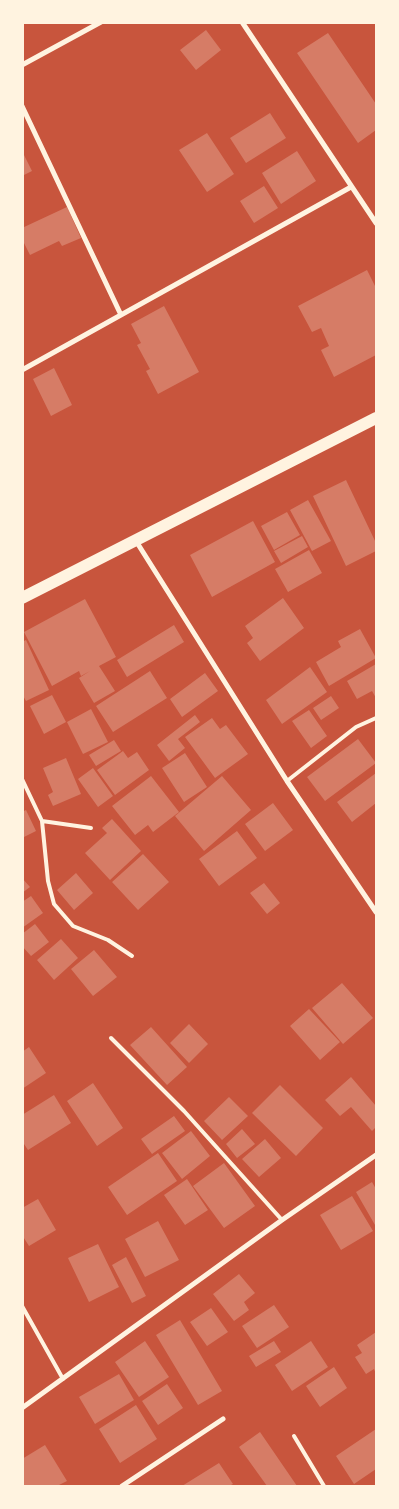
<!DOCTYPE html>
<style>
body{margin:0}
#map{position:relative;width:399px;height:1509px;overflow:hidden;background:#c8553d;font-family:Manrope,sans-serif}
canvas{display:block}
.frame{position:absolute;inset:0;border:24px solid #fff3e0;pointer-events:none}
</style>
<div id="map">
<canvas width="399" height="1509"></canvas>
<div class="frame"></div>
</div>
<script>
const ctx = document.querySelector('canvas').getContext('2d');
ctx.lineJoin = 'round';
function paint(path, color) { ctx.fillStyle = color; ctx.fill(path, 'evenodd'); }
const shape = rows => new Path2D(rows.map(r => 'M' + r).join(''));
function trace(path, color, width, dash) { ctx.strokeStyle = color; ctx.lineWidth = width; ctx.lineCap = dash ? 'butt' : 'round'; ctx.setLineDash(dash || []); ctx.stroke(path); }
const building = shape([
 [206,30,221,50,196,70,180,50],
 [328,33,376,104,376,130,358,143,297,53],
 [270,113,286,138,246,163,230,138],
 [207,133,234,174,207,192,179,150],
 [22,151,32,171,22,176],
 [297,151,316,181,281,204,262,173],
 [264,186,278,208,254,223,240,201],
 [67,207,81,238,62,246,59,241,30,255,22,239,22,228],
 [367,270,376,288,376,355,334,377,321,350,329,346,321,328,312,332,298,306],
 [164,306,199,372,158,394,146,371,150,369,137,345,141,343,131,324],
 [54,368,72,405,51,416,33,379],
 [346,480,376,543,376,551,346,566,313,496],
 [308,500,331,541,312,551,290,510],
 [287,512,300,535,274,550,261,526],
 [253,521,275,562,212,597,190,555],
 [302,536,308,547,281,563,274,551],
 [309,550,322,573,288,592,275,569],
 [283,598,304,628,260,661,247,643,253,638,245,626],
 [85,599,116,657,99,666,115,691,94,703,79,678,90,671,81,676,79,671,52,686,24,632],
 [174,625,184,642,127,677,117,660],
 [360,629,376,658,329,686,316,662,341,647,338,641],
 [26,640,49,690,26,701,22,694,22,642],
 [376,664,376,698,372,691,357,699,347,681],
 [310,667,327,692,282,724,266,700],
 [150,671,167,698,113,732,96,706],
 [205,673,218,691,182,717,170,699],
 [52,695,66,722,44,734,30,706],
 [331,696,339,708,321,720,313,708],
 [91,709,108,742,83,754,67,722],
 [309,710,327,736,311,748,292,721],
 [195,715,200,722,178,739,185,748,169,761,157,745],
 [212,718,220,729,226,725,248,754,215,778,185,737],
 [358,739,376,763,325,801,307,777],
 [114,740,121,751,96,766,89,755],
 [123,751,128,758,137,752,149,770,115,795,97,770],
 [185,753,207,787,184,802,162,768],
 [66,758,81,794,53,806,48,795,53,792,43,768],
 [93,768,113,796,98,807,78,779],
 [376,773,376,803,352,822,337,802],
 [151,776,179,812,153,832,148,825,135,835,112,806],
 [222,776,251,810,204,851,175,816],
 [273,803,293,830,265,851,245,824],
 [26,810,36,831,22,838,22,812],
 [112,819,141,851,110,880,85,853,107,833,102,828],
 [237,831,257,858,219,886,199,859],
 [143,854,169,882,138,910,112,882],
 [76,873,93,893,74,910,57,890],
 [22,878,30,887,22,893],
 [264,883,280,903,267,914,250,893],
 [31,896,43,913,22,928,22,902],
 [35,924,49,942,31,956,22,946,22,934],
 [61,939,78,958,54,980,37,960],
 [94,950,117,977,93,996,71,969],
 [342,983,373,1018,343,1044,312,1008],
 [309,1009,340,1042,320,1060,290,1026],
 [189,1024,208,1044,189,1063,170,1043],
 [151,1027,187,1067,167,1085,130,1045],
 [29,1047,46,1073,22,1089,22,1052],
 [351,1077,376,1106,376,1127,372,1131,351,1107,340,1116,325,1100],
 [93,1083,123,1128,97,1146,67,1101],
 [280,1085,323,1128,296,1156,252,1113],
 [54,1095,71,1123,28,1150,22,1141,22,1115],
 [229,1097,248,1116,222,1140,204,1121],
 [174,1116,185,1131,152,1154,141,1139],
 [242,1129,255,1144,237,1158,226,1144],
 [191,1131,210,1156,182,1179,162,1153],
 [265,1139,281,1158,259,1177,242,1159],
 [158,1153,177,1181,127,1215,108,1187],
 [224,1163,255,1206,224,1228,193,1186],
 [187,1179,208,1210,185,1225,164,1195],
 [372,1182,376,1189,376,1224,375,1225,356,1192],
 [352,1196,373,1231,341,1250,320,1215],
 [38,1199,56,1230,29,1246,22,1235,22,1208],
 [158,1221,179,1260,145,1277,125,1239],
 [98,1244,119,1287,89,1302,68,1258],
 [126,1257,146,1296,132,1303,112,1265],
 [239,1274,255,1293,244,1302,249,1310,234,1321,213,1294],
 [274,1305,289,1327,257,1348,242,1326],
 [211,1308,228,1332,207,1346,190,1322],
 [180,1320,222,1391,198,1405,156,1335],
 [376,1332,376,1374,374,1369,366,1374,355,1357,362,1353,357,1345],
 [145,1341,169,1377,139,1397,115,1362],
 [274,1341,281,1352,256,1367,249,1356],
 [311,1341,328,1367,292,1391,275,1365],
 [334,1367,347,1388,320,1407,306,1386],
 [119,1374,134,1400,95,1424,79,1397],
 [167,1384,183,1408,158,1425,142,1401],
 [136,1405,157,1439,120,1463,99,1429],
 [376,1429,376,1469,354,1484,336,1456],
 [260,1432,297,1486,267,1486,239,1447],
 [45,1445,67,1481,57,1486,22,1486,22,1459],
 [219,1463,233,1484,229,1486,182,1486]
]);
const service = shape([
 [22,779,42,821,91,828],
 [287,781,356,727,376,718],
 [42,821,48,881,54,904,73,926,108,940,132,956],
 [111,1038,184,1111,282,1220],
 [22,1306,63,1379],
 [294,1436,324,1486]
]);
const minor = shape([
 [242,22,376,223],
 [22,65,101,22],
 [22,106,121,315],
 [22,370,351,187],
 [136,541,287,781,376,912],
 [22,1408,282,1220,376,1155],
 [122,1486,223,1419]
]);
const primary = shape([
 [22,598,376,418]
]);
paint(building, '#d67c66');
trace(service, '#fff3e0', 4);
trace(minor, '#fff3e0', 5);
trace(primary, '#fff3e0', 12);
</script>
